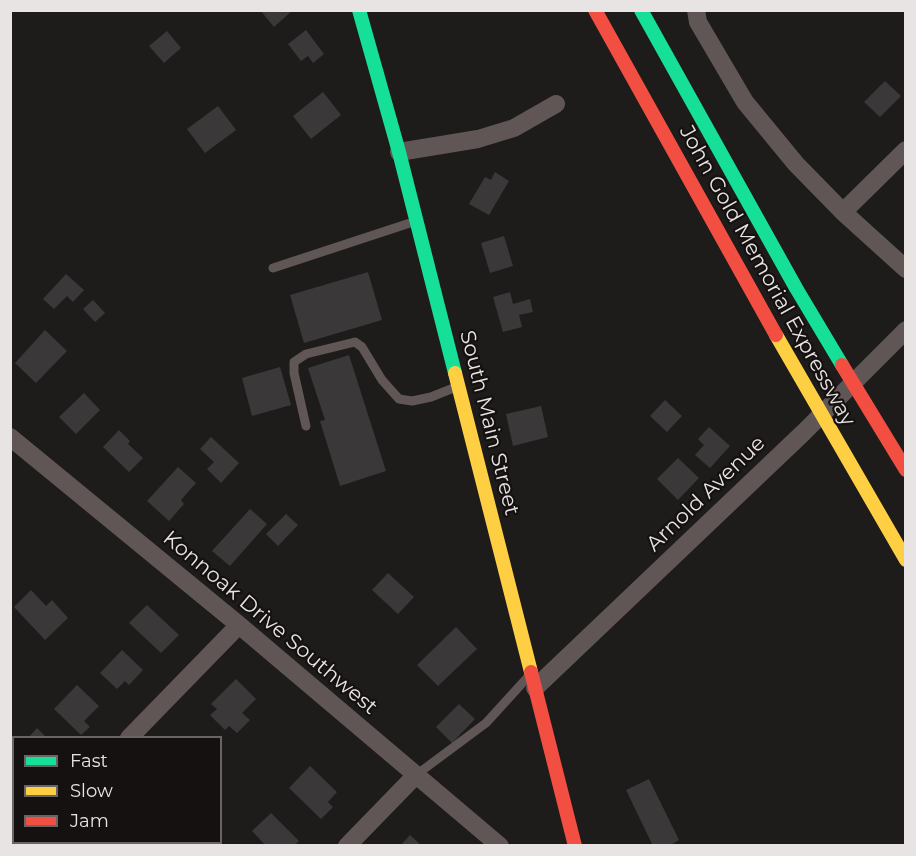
<!DOCTYPE html>
<style>
body{margin:0}
#map{position:relative;width:916px;height:856px;overflow:hidden;background:#1e1b1b;font-family:Montserrat,sans-serif}
canvas{display:block}
.frame{position:absolute;inset:0;border:12px solid #e7e4e3;pointer-events:none}
.legend{position:absolute;left:12px;top:736px;width:210px;height:108px;box-sizing:border-box;background:#161111;border:2px solid #6a6565;margin:0;padding:8px 10px;list-style:none;font-size:18px;color:#e7e4e3}
.legend li{display:flex;align-items:center;gap:12px;height:30px}
.legend b{width:30px;border:2px solid #6a6565}
</style>
<div id="map">
<canvas width="916" height="856"></canvas>
<div class="frame"></div>
<ul class="legend">
<li><b style="height:8px;background:#16e098"></b>Fast</li>
<li><b style="height:8px;background:#ffcf43"></b>Slow</li>
<li><b style="height:8px;background:#f24e42"></b>Jam</li>
</ul>
</div>
<script>
const ctx = document.querySelector('canvas').getContext('2d');
ctx.lineJoin = 'round';
function paint(path, color) { ctx.fillStyle = color; ctx.fill(path, 'evenodd'); }
const shape = rows => new Path2D(rows.map(r => 'M' + r).join(''));
function trace(path, color, width, dash) { ctx.strokeStyle = color; ctx.lineWidth = width; ctx.lineCap = dash ? 'butt' : 'round'; ctx.setLineDash(dash || []); ctx.stroke(path); }
function write(font, color, halo, rows, align = 'center') {
  ctx.font = font + ' Montserrat,sans-serif'; ctx.lineWidth = 4.5; ctx.setLineDash([]); ctx.textBaseline = 'middle'; ctx.strokeStyle = halo; ctx.fillStyle = color; for (const [text, x, y, turn = 0] of rows) {
    ctx.save(); ctx.translate(x, y); ctx.rotate((+turn || 0) * Math.PI / 180); ctx.textAlign = isNaN(turn) ? turn : align; if (halo) ctx.strokeText(text, 0, 0); ctx.fillText(text, 0, 0); ctx.restore();
  }
}
const building = shape([
 [260,10,293,10,274,27],
 [306,30,324,54,313,63,308,56,301,61,288,44],
 [167,31,181,48,164,63,149,46],
 [885,81,901,96,880,117,864,102],
 [323,92,341,115,311,139,293,116],
 [218,106,236,130,205,153,187,129],
 [495,172,509,181,489,215,469,204,485,177,491,180],
 [504,236,513,266,490,273,481,243],
 [368,272,382,320,304,343,290,295],
 [66,274,84,290,73,302,67,296,54,309,43,299],
 [510,292,513,304,530,299,533,312,519,315,522,327,503,332,493,297],
 [93,300,105,313,95,322,83,309],
 [45,330,67,351,36,383,15,363],
 [349,355,386,471,340,486,320,421,325,420,308,368],
 [280,367,291,405,252,416,242,378],
 [84,393,100,410,76,434,59,417],
 [665,400,682,416,667,432,650,416],
 [541,406,548,437,513,446,506,414],
 [709,427,730,446,710,468,695,455,704,445,698,439],
 [119,430,130,441,128,444,143,458,129,472,103,447],
 [211,437,239,463,221,483,207,469,214,462,200,449],
 [678,458,699,478,678,500,657,479],
 [178,467,196,483,181,500,184,504,169,521,147,501],
 [250,509,267,524,230,566,212,551],
 [286,514,298,525,278,546,266,534],
 [388,573,414,597,398,614,372,590],
 [31,590,46,606,52,600,68,618,45,640,14,607],
 [147,605,179,635,161,653,129,623],
 [456,627,477,649,438,686,417,665],
 [122,650,143,670,129,685,125,681,117,689,100,673],
 [236,679,256,699,242,713,250,720,237,733,229,726,225,730,210,715,217,709,211,704],
 [77,685,99,706,84,721,90,727,81,735,54,709],
 [459,704,475,719,452,743,436,727],
 [37,728,47,738,28,738],
 [310,766,337,792,328,802,333,807,321,819,289,788],
 [10,779,14,782,14,804,10,807],
 [649,779,679,840,669,846,653,846,626,790],
 [271,813,299,841,294,846,266,846,252,831],
 [410,835,422,846,400,846],
 [94,842,130,842,127,846,97,846]
]);
const lane = shape([
 [273,268,413,222],
 [306,426,294,373,294,362,306,354,355,342,362,347,382,380,399,399,412,401,431,397,456,387],
 [416,775,486,723,527,678]
]);
const street = shape([
 [696,10,698,22,745,102,796,164,843,212,906,269],
 [399,152,478,139,514,128,556,104],
 [843,212,906,150],
 [10,437,239,625,500,846],
 [535,688,803,433,906,330],
 [129,738,239,625],
 [23,846,26,842],
 [347,846,416,775]
]);
const fast = shape([
 [359,10,399,152,455,373],
 [641,10,796,288,842,365]
]);
const slow = shape([
 [776,335,906,560],
 [455,373,531,672]
]);
const jam = shape([
 [595,10,776,335],
 [842,365,906,470],
 [531,672,575,846]
]);
const streetNames = [
 ["John Gold Memorial Expressway",767,276,61],
 ["South Main Street",489,423,76],
 ["Arnold Avenue",706,494,-44],
 ["Konnoak Drive Southwest",270,623,40]
];
paint(building, '#3a3838');
trace(lane, '#615656', 9);
trace(street, '#615656', 18);
trace(fast, '#16e098', 14);
trace(slow, '#ffcf43', 14);
trace(jam, '#f24e42', 14);
write('21px', '#e7e4e3', '#161111', streetNames);
</script>
